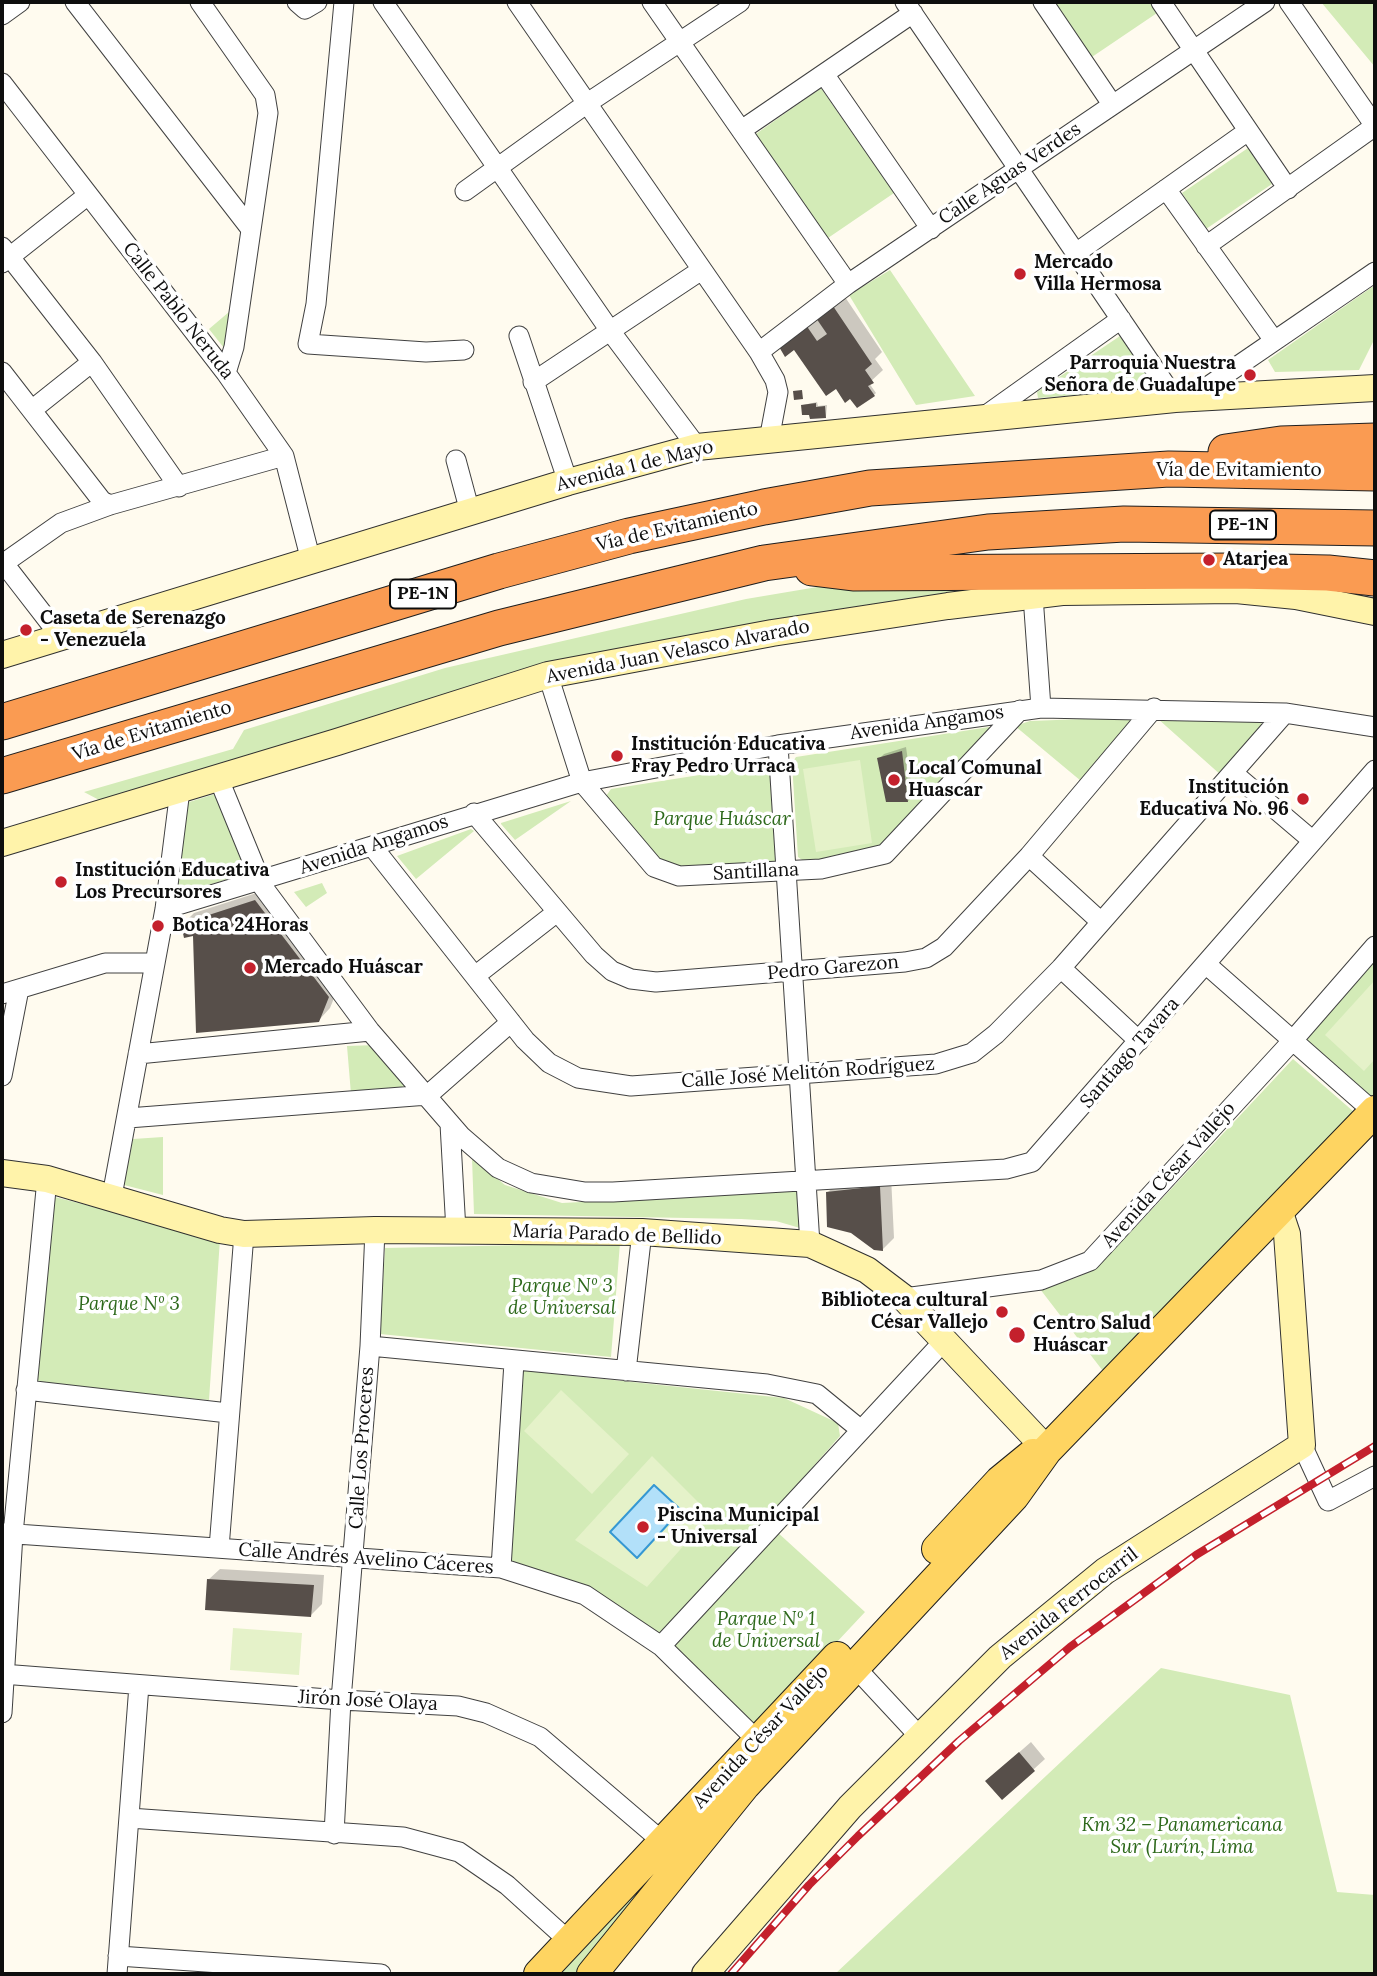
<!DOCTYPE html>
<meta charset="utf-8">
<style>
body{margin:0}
#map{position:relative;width:1377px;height:1976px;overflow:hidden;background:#fffbef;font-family:Lora,serif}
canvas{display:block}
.frame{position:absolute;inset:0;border:4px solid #0e0e0e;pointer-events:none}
</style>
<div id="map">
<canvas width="1377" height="1976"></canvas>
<div class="frame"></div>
</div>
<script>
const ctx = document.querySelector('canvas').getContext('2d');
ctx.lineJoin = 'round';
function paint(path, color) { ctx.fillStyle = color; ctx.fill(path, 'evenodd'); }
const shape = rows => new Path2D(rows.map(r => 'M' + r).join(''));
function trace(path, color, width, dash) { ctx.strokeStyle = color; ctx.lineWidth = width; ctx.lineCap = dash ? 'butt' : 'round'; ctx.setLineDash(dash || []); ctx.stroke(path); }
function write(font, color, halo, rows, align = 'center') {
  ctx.font = font + ' Lora,serif'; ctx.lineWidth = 7; ctx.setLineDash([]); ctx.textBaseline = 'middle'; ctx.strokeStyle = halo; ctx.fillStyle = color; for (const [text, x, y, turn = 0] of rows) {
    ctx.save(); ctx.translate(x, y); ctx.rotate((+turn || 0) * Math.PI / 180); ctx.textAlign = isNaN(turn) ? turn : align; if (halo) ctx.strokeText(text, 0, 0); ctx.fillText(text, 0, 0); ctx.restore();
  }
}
const green = shape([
 [1047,2,1149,2,1157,13,1086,61],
 [1321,2,1375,2,1375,67],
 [821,88,894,193,828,238,753,136],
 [1248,148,1272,184,1206,229,1182,193],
 [890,270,975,396,916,405,849,295],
 [1375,285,1375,338,1359,370,1275,372,1268,360],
 [236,306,224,348,209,329],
 [1120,336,1155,383,1152,389,1038,398,1037,392],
 [841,583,1015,589,761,625,101,801,84,792,233,749,244,730,445,668,746,599],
 [1136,717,1081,781,1015,726,1030,721],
 [1157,718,1260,718,1263,732,1222,776],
 [989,727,993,730,873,853,805,862,798,857,792,763,796,757],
 [769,764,778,865,679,870,666,866,606,796,611,789],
 [218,793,249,873,177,894,174,890,183,804],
 [571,801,515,840,501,824,501,823],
 [471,829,474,831,416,879,397,856],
 [322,883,327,893,306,907,294,892],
 [1375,957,1375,1099,1373,1101,1304,1040],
 [377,1045,407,1088,351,1094,347,1046],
 [1293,1059,1354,1112,1106,1375,1040,1289,1076,1278,1097,1268],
 [163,1137,163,1195,124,1185,133,1139],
 [472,1158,505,1185,562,1203,797,1191,800,1228,776,1221,741,1219,474,1214],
 [51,1196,220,1239,209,1400,35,1384],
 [620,1243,611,1357,380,1334,385,1248],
 [518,1370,784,1398,838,1423,840,1436,662,1638,505,1560],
 [776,1531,865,1612,761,1723,751,1723,676,1652,675,1644],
 [1161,1668,1290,1695,1337,1892,1375,1895,1375,1974,835,1974],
 [659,1859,666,1865,582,1974,552,1974]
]);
const pitch = shape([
 [860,760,872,843,816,852,803,769],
 [1375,980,1375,1059,1364,1071,1325,1035],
 [561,1390,629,1454,592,1494,524,1431],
 [652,1456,711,1515,647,1587,575,1540],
 [233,1628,302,1633,299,1675,230,1670]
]);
const water = shape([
 [654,1485,681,1510,637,1558,610,1532,654,1485]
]);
const shadow = shape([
 [845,297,882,352,875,359,883,370,869,383,876,393,874,395,851,396,795,348,780,345],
 [817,402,818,406,827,405,826,416,810,413,803,405],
 [906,747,913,796,908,801,879,759,884,754],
 [266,890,339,986,330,1008,319,1020,183,924,194,913],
 [891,1176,894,1238,883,1249,867,1239,828,1192,839,1181],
 [220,1569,324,1575,322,1604,311,1615,208,1580],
 [1031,1742,1045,1759,1002,1798,999,1770]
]);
const building = shape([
 [833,306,872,364,865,370,874,383,868,386,875,396,857,408,850,399,845,403,836,389,826,396,794,350,785,357,778,345,806,325,817,341,827,334,816,318],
 [802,390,803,399,794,400,793,391],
 [816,403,816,407,825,406,826,418,810,419,809,415,802,415,801,405],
 [28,623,32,628,30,635,23,636,19,631,20,625],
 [902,751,908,802,886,802,877,758],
 [255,900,329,997,319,1022,196,1033,193,936,184,938,181,924],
 [880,1186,883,1251,874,1250,851,1233,827,1227,826,1192],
 [207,1579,314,1585,311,1617,205,1610],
 [1019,1752,1035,1771,1002,1800,985,1781]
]);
const street = shape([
 [75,2,250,228],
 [200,2,265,95,268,113,234,347,226,373],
 [297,2,305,9,317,2],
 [344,2,316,304,308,344,426,352,464,350],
 [383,2,611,332,697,447],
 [517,2,759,352,775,380,778,392,769,440],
 [652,2,848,284],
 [905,2,1175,399],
 [1043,2,1112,104],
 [1161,2,1288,189],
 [1289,2,1375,126],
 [2,15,20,2],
 [824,74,931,229],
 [2,83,226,373,284,456,311,561],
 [743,129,913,13],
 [1166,189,1273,339],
 [465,191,586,104,740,2],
 [1206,246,1375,126],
 [2,247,92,362,179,487],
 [1076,253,1248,131],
 [2,263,88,195],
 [519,336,568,482],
 [759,352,848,284,1265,2],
 [2,372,102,501,110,505],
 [533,382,700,271],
 [1191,398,1375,272],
 [33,409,92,362],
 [982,418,1121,319],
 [456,460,470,512],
 [2,561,60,636],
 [4,563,61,523,110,505,284,456],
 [1033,596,1041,708],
 [548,675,582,782,654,867,679,876,821,869,885,854,1020,710],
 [778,745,810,1244],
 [1233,773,1313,841],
 [218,777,263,887,370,1031,461,1136,498,1168,531,1183,585,1192,613,1192,1006,1169,1032,1162,1375,770],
 [474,813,594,955,612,971,631,979,656,982,905,962,926,958,944,947,1029,856,1154,708],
 [372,846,525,1040,549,1063,578,1078,631,1086,936,1064,972,1053,996,1034,1061,968,1285,713],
 [1029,856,1101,922],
 [165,909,582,782,778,745,1041,708,1285,713,1375,727],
 [1207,965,1374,1112],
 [1061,968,1139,1041],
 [475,976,557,912],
 [2,994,105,963,154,963],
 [138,1054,370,1031],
 [2,1076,19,989],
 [128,1118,428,1095,511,1022],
 [450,1124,456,1231],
 [112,1196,165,909,180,790],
 [904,1298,1041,1280,1090,1261,1294,1039,1375,946],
 [370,1346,767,1384,817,1394,861,1430],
 [626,1371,642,1232],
 [26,1390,228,1413],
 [1302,1445,1328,1501,1375,1476],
 [2,1533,501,1568,585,1595,661,1646,764,1747],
 [219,1548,244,1234],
 [501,1568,514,1362],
 [661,1646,943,1342],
 [855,1667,920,1737],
 [2,1674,341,1700,458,1706,486,1713,540,1737,670,1848],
 [2,1713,13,1534,47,1179],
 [129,1818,403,1837,459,1852,507,1885,570,1942],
 [334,1834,341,1700,370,1346,375,1230],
 [118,1956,381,1974],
 [117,1974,139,1685]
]);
const secondary = shape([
 [2,655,568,482,697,447,1175,399,1375,388],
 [2,843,337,742,548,675,772,633,948,606,1062,592,1236,590,1296,596,1375,612],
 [2,1173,47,1179,220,1230,244,1234,375,1230,642,1232,810,1244,867,1270,904,1298,1047,1450],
 [705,1974,850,1807,1000,1657,1105,1571,1302,1445,1287,1234,1279,1210]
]);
const primary = shape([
 [937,1549,1000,1481,1033,1454],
 [539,1974,837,1657],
 [592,1974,745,1785,1014,1496,1047,1450,1375,1111]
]);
const highway = shape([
 [1226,452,1281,444,1375,441],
 [812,568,853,573,1235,571,1328,573,1375,578],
 [2,722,499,571,629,536,764,507,870,488,1169,469,1375,473],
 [2,776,499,628,764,563,988,532,1124,524,1375,528]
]);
const rail = shape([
 [731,1974,809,1885,858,1836,959,1741,1070,1647,1196,1555,1375,1446]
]);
const markers = [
 [1020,274,7,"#c4202c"],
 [1250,375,7,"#c4202c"],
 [1209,560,7,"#c4202c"],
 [26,630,7,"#c4202c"],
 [617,756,7,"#c4202c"],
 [894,780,7,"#c4202c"],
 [1303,799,7,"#c4202c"],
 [61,882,7,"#c4202c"],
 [158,926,7,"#c4202c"],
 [250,968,7,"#c4202c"],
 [1002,1312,7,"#c4202c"],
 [1017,1335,9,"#c4202c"],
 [643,1527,7,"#c4202c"]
];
const shields = [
 [1243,525,66],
 [423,594,66]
];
const shieldNames = [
 ["PE-1N",1243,525],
 ["PE-1N",423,594]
];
const streetNames = [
 ["Calle Aguas Verdes",1010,174,-34],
 ["Calle Pablo Neruda",178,311,52],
 ["Avenida 1 de Mayo",635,466,-14],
 ["Vía de Evitamiento",1239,471],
 ["Vía de Evitamiento",677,527,-13],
 ["Avenida Juan Velasco Alvarado",678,652,-11],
 ["Avenida Angamos",927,723,-8],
 ["Vía de Evitamiento",152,731,-17],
 ["Avenida Angamos",374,845,-18],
 ["Santillana",756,872,-3],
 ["Pedro Garezon",833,968,-5],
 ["Santiago Tavara",1130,1053,-49],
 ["Calle José Melitón Rodríguez",808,1073,-4],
 ["Avenida César Vallejo",1169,1175,-48],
 ["María Parado de Bellido",617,1235,2],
 ["Calle Los Proceres",362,1448,-86],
 ["Calle Andrés Avelino Cáceres",366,1559,4],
 ["Avenida Ferrocarril",1069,1604,-38],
 ["Jirón José Olaya",368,1701,3],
 ["Avenida César Vallejo",761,1737,-47]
];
const poiNames = [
 ["Mercado",1034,263],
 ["Villa Hermosa",1034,285],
 ["Parroquia Nuestra",1236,364,"right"],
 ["Señora de Guadalupe",1236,386,"right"],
 ["Atarjea",1223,560],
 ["Caseta de Serenazgo",40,619],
 ["- Venezuela",40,641],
 ["Institución Educativa",631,745],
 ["Fray Pedro Urraca",631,767],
 ["Local Comunal",908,769],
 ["Huascar",908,791],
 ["Institución",1289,788,"right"],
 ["Educativa No. 96",1289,810,"right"],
 ["Institución Educativa",75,871],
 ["Los Precursores",75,893],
 ["Botica 24Horas",172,926],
 ["Mercado Huáscar",264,968],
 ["Biblioteca cultural",988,1301,"right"],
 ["César Vallejo",988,1323,"right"],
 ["Centro Salud",1033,1324],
 ["Huáscar",1033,1346],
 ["Piscina Municipal",657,1516],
 ["- Universal",657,1538]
];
const parkNames = [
 ["Parque Huáscar",722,820],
 ["Parque Nº 3",562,1287],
 ["de Universal",562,1309],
 ["Parque Nº 3",129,1305],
 ["Parque Nº 1",766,1620],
 ["de Universal",766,1642],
 ["Km 32 – Panamericana",1182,1826],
 ["Sur (Lurín, Lima",1182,1848]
];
paint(green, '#d3ebb7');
paint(pitch, '#e5f2c9');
paint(water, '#b2e0f9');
trace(water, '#3598d3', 2);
paint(shadow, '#0003');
paint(building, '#574f4a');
trace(street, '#414141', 21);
trace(secondary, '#303030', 28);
trace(primary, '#1f1f1f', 32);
trace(highway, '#1f1f1f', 37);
trace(street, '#fff', 19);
trace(secondary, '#fff3aa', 26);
trace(primary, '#fed461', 30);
trace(highway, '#fa9b52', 35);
trace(rail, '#c4202c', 8);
trace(rail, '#fff', 5, [16]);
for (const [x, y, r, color] of markers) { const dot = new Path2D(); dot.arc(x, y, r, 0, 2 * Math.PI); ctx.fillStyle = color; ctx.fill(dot); trace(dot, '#fff', 2.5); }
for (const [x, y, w] of shields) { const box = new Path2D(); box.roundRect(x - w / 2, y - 14.5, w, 29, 5); ctx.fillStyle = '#fff'; ctx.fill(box); trace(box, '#0e0e0e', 2); }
write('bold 18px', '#0e0e0e', null, shieldNames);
write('19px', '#0e0e0e', '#fff', streetNames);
write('bold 19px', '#0e0e0e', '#fff', poiNames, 'left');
write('italic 19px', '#2d691b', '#fff', parkNames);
</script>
